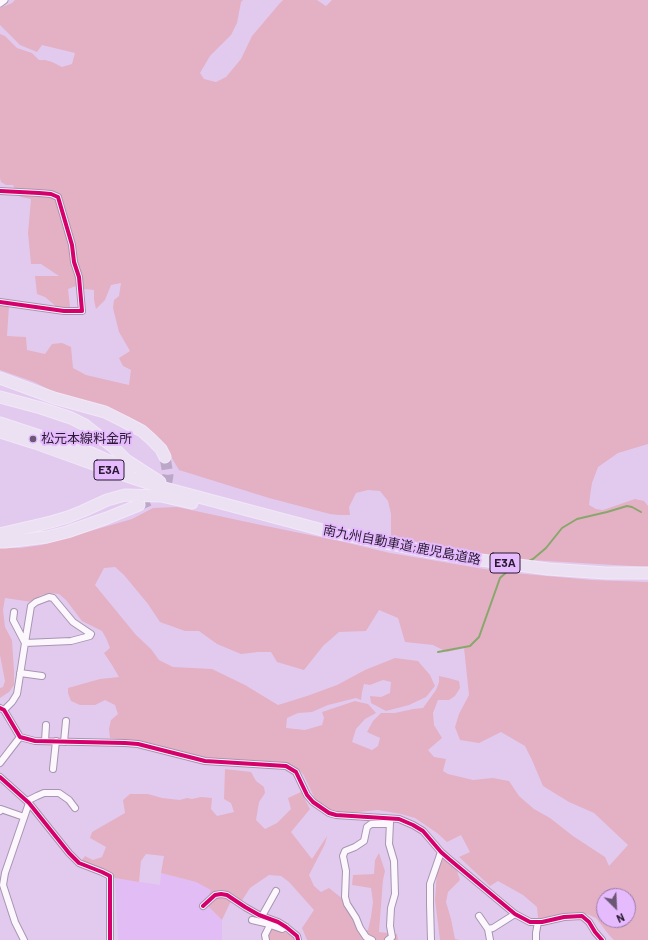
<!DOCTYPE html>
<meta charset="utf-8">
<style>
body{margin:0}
#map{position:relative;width:648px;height:940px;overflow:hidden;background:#e2caef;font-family:Barlow,sans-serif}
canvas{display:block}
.north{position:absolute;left:596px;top:888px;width:40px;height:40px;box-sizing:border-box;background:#e6bbfe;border:1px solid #9a7aac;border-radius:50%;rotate:156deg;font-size:11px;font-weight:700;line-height:16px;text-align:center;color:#291932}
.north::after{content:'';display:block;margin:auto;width:14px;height:18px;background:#6a5774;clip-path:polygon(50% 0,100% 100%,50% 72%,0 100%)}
</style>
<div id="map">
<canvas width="648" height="940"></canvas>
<div class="north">N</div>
</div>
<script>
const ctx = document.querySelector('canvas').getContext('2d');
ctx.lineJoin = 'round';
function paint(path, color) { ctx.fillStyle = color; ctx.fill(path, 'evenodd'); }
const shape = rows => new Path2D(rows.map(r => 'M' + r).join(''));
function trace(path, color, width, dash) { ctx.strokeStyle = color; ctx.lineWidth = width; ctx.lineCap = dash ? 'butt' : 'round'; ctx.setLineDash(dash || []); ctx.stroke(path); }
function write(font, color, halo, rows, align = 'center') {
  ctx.font = font + ' Barlow,"Noto Sans JP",sans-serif'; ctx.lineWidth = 4; ctx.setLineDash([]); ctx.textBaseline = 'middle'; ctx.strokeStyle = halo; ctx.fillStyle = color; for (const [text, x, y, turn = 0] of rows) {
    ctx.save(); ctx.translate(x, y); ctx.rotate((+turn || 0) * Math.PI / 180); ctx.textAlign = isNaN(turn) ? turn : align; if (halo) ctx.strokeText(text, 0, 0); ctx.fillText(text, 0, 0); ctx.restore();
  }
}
const built = shape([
 [161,873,196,882,212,890,206,904,222,920,222,940,118,940,115,878,160,885]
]);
const green = shape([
 [15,0,243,0,241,2,237,23,231,35,210,56,200,73,204,79,216,82,226,77,241,59,252,36,280,3,283,0,317,0,326,6,332,0,648,0,648,444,618,453,598,467,592,483,590,496,589,505,596,509,603,510,635,499,644,501,648,506,648,567,514,559,444,548,391,536,391,514,388,501,380,491,368,490,356,493,349,507,350,515,339,515,330,514,269,498,179,470,164,445,149,429,110,409,54,392,34,382,0,370,0,303,9,306,7,336,26,337,27,350,45,354,52,344,62,343,71,347,73,368,86,375,129,385,131,370,123,366,119,358,130,351,119,332,113,308,114,300,119,296,121,283,111,285,105,300,96,309,94,300,94,290,84,289,76,286,68,289,70,307,58,308,45,297,37,294,35,276,59,276,41,264,31,264,28,233,31,199,21,197,17,194,13,185,6,185,1,182,0,178,0,34,5,36,17,48,32,53,39,60,45,60,52,62,62,67,72,64,75,53,42,45,37,52,20,45,0,25,0,8,12,3],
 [177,507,261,525,344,542,390,553,502,572,592,580,648,582,648,940,614,940,609,935,596,918,587,914,563,920,544,923,538,918,537,907,523,895,498,881,490,886,459,857,470,852,461,835,447,842,437,833,415,818,401,814,378,810,349,813,333,812,317,803,303,774,298,769,258,765,217,765,192,760,155,744,110,738,109,729,111,720,118,714,115,705,105,700,95,705,80,705,71,701,68,693,68,688,100,679,119,677,112,665,104,653,110,648,106,638,102,631,82,621,66,600,59,594,51,593,41,595,32,602,5,598,3,610,5,627,12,640,14,671,14,685,9,692,0,698,0,688,3,687,5,681,0,655,0,548,20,548,42,545,132,519,153,508],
 [115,567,124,575,148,604,160,622,185,631,199,631,217,644,241,654,258,652,271,652,277,662,304,670,323,646,339,632,366,631,379,610,398,618,405,642,433,645,447,652,464,648,469,695,459,714,455,727,460,740,479,743,501,732,525,746,532,760,543,786,569,802,594,813,628,845,609,866,605,857,573,836,550,818,534,809,519,796,509,781,493,778,473,780,448,774,443,771,446,759,434,757,428,750,442,738,434,725,433,713,438,700,449,700,455,696,460,688,459,681,448,678,439,676,439,682,436,690,423,708,413,709,395,713,381,713,373,721,367,732,380,738,378,746,372,750,352,742,356,729,365,719,376,713,368,704,363,703,355,701,322,712,324,718,322,725,305,730,286,728,287,718,298,713,312,712,328,705,356,698,361,700,362,692,364,684,370,685,383,680,391,682,390,693,381,697,370,696,371,703,386,711,409,705,426,697,435,686,430,675,418,661,395,658,365,670,337,685,307,696,278,705,245,685,212,669,173,667,159,660,151,649,136,635,95,585,104,568],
 [604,896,628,896,628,920,604,920],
 [225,769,251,772,256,781,264,787,265,793,259,802,256,820,265,829,277,823,291,809,288,798,301,792,310,809,291,832,312,859,327,836,325,844,309,875,314,886,321,892,329,888,353,907,363,931,368,930,371,917,373,902,371,888,352,885,353,875,374,874,375,860,379,853,385,871,383,880,379,932,397,934,398,940,307,940,302,928,314,910,289,882,281,876,269,875,250,888,241,902,230,903,222,920,206,904,211,890,196,882,161,873,164,856,146,854,141,861,139,882,115,878,112,876,87,866,82,860,85,856,93,860,102,857,106,847,90,838,92,832,125,813,123,800,130,794,148,794,162,798,180,800,187,798,192,799,201,797,212,798,211,809,217,816,234,812,231,803,224,799],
 [443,859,456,868,460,880,448,892,446,902,451,919,455,939,460,940,440,940,435,900,437,871],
 [274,923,284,932,295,936,299,940,267,940,267,925]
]);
const stream = shape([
 [529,561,533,559,546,548,562,528,577,519,607,512,627,506,632,507,641,512],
 [438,652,470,646,479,637,500,578,509,570,512,569]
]);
const motorwayTunnel = shape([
 [139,505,150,500,157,494,167,481,168,475,165,457]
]);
const minor = shape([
 [0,191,39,193,51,194,58,197,72,245,74,262,79,277,82,311,64,311,0,302],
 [20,673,42,676],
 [0,708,4,710,20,737,35,741,125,743,138,744,205,761,286,766,296,772,307,795,313,802,329,813,336,815,399,819,413,825,423,831,441,852,449,859,515,914,530,922,542,922,564,917,582,916,589,922,595,932,602,940],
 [4,710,12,702,17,694,25,643,31,606,36,602,49,597,53,598,73,622,91,634,90,636,71,641,25,643,13,620,14,612],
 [45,741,46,725],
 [64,742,66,721],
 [0,763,20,737],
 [53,769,56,741],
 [0,777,29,803,69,853,79,863,102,872,110,876,110,940],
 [27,801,37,796,44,793,59,793,69,800,75,808],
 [0,811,1,809,24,817],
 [203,906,215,895,221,894,227,895,245,907,259,915,278,922,286,927,297,936,298,940],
 [262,916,276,891],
 [479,916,488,929,493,928,515,914],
 [252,920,265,923,282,929,286,927],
 [488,929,490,940],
 [24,940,15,922,3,885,5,873,29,803],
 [266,940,265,935,270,925],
 [372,940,366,937,360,928,356,918,347,904,345,897,346,871,343,856,345,851,355,847,364,841,367,827,371,824,390,824],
 [388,940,392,937,390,926,391,908,395,894,394,861,389,844,390,822],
 [431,940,430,904,430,884,441,852],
 [536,940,536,933,538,922]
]);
const tertiary = shape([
 [0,3,4,0]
]);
const motorway = shape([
 [0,378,54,398,105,412,125,422,142,431,151,439,161,449,165,457],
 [0,397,41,408,71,418,85,425,113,447,126,460,160,482],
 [0,423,91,453,129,470],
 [0,432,35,443,121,474,157,486,330,532,425,551,481,560,548,569,606,573,648,573],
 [0,534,51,522,68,517,83,511,107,500,125,495,161,496,192,503],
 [0,542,5,542,47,537,67,532,107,518,139,505]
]);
const cycleway = shape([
 [0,191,39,193,51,194,58,197,72,245,74,262,79,277,82,311,64,311,0,302],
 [0,708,4,710,20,737,35,741,125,743,138,744,205,761,286,766,296,772,307,795,313,802,329,813,336,815,399,819,413,825,423,831,441,852,449,859,515,914,530,922,542,922,564,917,582,916,589,922,595,932,602,940],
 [0,777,29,803,69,853,79,863,102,872,110,876,110,940],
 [203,906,215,895,221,894,227,895,245,907,259,915,278,922,286,927,297,936,298,940]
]);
const markers = [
 [33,439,4,"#6a5774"]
];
const shields = [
 [109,470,30],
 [505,563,30]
];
const shieldNames = [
 ["E3A",109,470],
 ["E3A",505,563]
];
const poiNames = [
 ["松元本線料金所",41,439]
];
const streetNames = [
 ["南九州自動車道;鹿児島道路",402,545,11]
];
paint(built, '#e1bcf5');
paint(green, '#e4b0c4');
trace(stream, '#88a76c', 2);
trace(motorwayTunnel, '#bda7c9', 11, [11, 5.5]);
trace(minor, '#a795b1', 8);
trace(tertiary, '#a795b1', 9);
trace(motorway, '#f2e7f8', 13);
trace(minor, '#fbf7fd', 6);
trace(tertiary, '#fbf7fd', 7);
trace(motorway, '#ebe1f2', 11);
trace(cycleway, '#d6006c', 4);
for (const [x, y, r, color] of markers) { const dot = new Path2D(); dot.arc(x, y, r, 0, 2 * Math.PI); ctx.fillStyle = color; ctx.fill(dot); trace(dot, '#e6bbfe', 1.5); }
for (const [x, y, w] of shields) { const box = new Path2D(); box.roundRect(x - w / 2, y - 10, w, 20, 3); ctx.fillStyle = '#e6bbfe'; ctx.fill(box); trace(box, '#291932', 1); }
write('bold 12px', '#291932', null, shieldNames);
write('13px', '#291932', '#e6bbfe', poiNames, 'left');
write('13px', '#291932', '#e6bbfe', streetNames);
</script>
